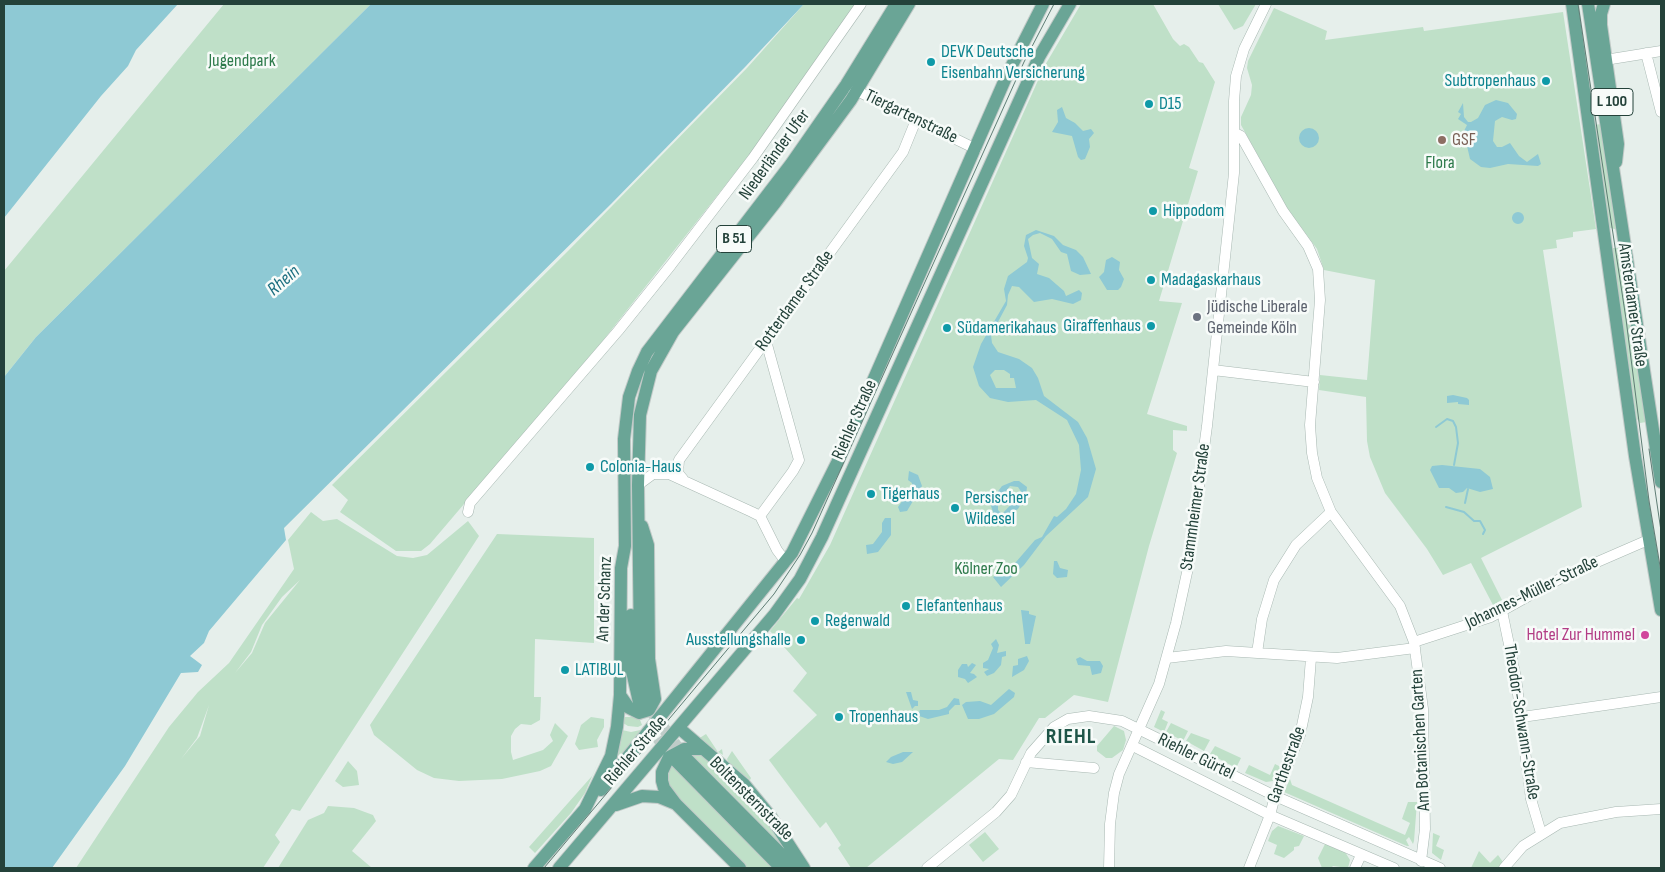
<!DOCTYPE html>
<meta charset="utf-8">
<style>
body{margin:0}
#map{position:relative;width:1665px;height:872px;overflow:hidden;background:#e6efeb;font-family:"Sofia Sans Condensed",sans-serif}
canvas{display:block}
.frame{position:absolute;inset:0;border:5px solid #24423a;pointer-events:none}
</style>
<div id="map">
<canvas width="1665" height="872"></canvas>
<div class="frame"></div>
</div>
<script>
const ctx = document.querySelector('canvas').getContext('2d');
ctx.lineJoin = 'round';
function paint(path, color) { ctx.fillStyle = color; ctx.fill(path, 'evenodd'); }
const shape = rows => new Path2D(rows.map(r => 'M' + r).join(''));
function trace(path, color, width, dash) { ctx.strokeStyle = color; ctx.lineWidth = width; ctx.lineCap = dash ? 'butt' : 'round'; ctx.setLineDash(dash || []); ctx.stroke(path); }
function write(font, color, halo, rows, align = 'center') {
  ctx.font = font + ' "Sofia Sans Condensed",sans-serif'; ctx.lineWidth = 5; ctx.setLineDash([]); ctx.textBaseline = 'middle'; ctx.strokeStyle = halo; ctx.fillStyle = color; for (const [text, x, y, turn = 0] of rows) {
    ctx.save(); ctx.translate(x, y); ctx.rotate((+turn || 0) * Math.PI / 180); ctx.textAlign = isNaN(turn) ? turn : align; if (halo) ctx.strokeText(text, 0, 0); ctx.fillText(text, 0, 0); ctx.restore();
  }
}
const green = shape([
 [224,4,371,4,36,337,4,377,4,271],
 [804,4,855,4,771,127,698,220,601,343,430,544,421,551,396,551,340,512,348,500,332,485,568,251,747,68],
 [1081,4,1153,4,1173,39,1180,46,1184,44,1189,47,1199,62,1203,63,1215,82,1189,168,1198,171,1159,301,1182,303,1147,414,1187,426,1187,431,1173,430,1173,450,1177,453,1149,546,1108,702,1074,695,1045,718,1039,718,1013,760,999,759,866,868,851,868,838,848,841,845,826,822,820,828,769,760,817,715,793,691,807,673,770,631,797,598,799,599,830,545,1044,67],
 [1218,4,1256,4,1243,26,1234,30],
 [1274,8,1327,31,1325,40,1423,27,1424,31,1563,12,1596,229,1573,232,1573,237,1556,240,1557,248,1543,250,1582,507,1481,558,1502,600,1493,605,1471,563,1443,575,1427,549,1385,493,1370,457,1367,441,1366,397,1319,390,1320,375,1367,380,1375,280,1324,270,1317,249,1287,208,1241,125,1241,117,1251,95,1252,85,1247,68,1248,61],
 [1602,124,1618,230,1607,227,1593,125],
 [1613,248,1618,248,1621,252,1647,416,1646,422,1640,423,1637,419,1628,359,1622,336,1611,253],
 [311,512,323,521,337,519,397,556,413,558,427,555,468,521,479,536,300,811,292,809,275,835,280,842,263,868,76,868,169,727,198,692,229,663,294,569,288,540],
 [300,580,265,623,252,653,235,673,251,652,262,625,282,597],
 [209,705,200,736,181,759,197,738],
 [497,534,594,538,594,643,535,639,534,697,541,697,540,720,531,725,521,724,515,729,511,736,511,752,513,760,543,750,553,741,550,735,555,723,568,736,551,766,540,771,502,779,459,781,434,778,417,770,374,735,370,725],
 [1161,710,1165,712,1162,719,1168,722,1164,732,1154,727],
 [591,717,604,719,604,727,597,740,598,747,579,750,575,744,581,725],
 [624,717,639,717,642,725,638,727,628,726,623,723],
 [1171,723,1188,731,1183,741,1166,732],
 [1114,726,1124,731,1126,740,1123,750,1112,758,1106,758,1097,751,1097,746],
 [645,729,613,770,622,730,631,732],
 [1191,733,1210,740,1204,751,1186,741],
 [706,734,718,752,722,749,723,755,698,739],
 [1215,746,1241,758,1236,768,1210,754],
 [732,751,751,778,750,780,729,763,727,759],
 [687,753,700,754,736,779,801,867],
 [601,755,585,793,571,813,535,853,529,847,592,776],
 [348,761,357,771,359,785,343,787,335,781],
 [671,762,776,868,747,868,673,795,669,789,666,769],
 [1275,764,1281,767,1278,777,1273,781,1266,782,1245,773,1249,765,1270,775],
 [1290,779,1292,785,1405,835,1410,823,1402,819,1408,802,1417,802,1414,841,1413,844,1409,837,1406,840,1409,846,1407,846,1284,792],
 [328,806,354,808,373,815,376,821,352,851,372,868,278,868,308,820,324,813],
 [1278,826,1304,836,1299,846,1294,847,1294,850,1284,858,1274,854,1277,845,1268,841,1272,831],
 [985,832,999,849,983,862,969,845],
 [1433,833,1440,836,1436,846,1444,850,1441,860,1432,853],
 [1325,844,1345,852,1350,860,1348,868,1333,866,1331,868,1322,868,1318,858],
 [1479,851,1490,863,1498,855,1503,862,1498,868,1471,868]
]);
const water = shape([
 [4,4,178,4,136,50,128,66,101,96,4,218],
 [371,4,804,4,746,66,611,204,284,528,286,540,209,631,204,643,190,656,202,665,198,672,181,673,125,766,52,868,4,868,4,377,36,337],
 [1496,100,1508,103,1517,114,1516,119,1512,120,1502,117,1495,121,1493,141,1497,147,1502,147,1510,143,1519,156,1527,162,1538,154,1541,164,1538,166,1508,164,1490,168,1481,167,1470,159,1467,146,1468,136,1463,133,1467,125,1458,119,1461,114,1458,112,1463,103,1464,117,1468,122,1471,122,1478,118,1485,105],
 [1062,107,1066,118,1075,123,1083,131,1091,129,1094,133,1089,139,1090,147,1085,159,1081,160,1078,157,1072,136,1052,132,1058,122,1057,110],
 '1299 138a10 10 0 1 1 20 0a10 10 0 1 1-20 0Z',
 '1512 218a6 6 0 1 1 12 0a6 6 0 1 1-12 0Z',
 [1036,230,1054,236,1063,245,1076,250,1083,257,1091,274,1080,275,1071,271,1067,254,1061,252,1052,239,1040,233,1033,235,1028,239,1032,258,1039,264,1037,274,1049,278,1064,291,1066,296,1079,290,1082,293,1081,300,1073,304,1052,299,1034,302,1019,287,1012,286,1008,295,1007,305,991,335,992,343,998,352,1019,359,1032,368,1038,378,1044,396,1078,422,1087,438,1096,469,1088,497,1046,536,1024,565,1001,587,993,577,1004,572,1016,562,1035,540,1042,537,1054,516,1057,517,1066,509,1076,494,1081,470,1079,445,1067,420,1036,400,1008,402,990,398,979,386,973,367,981,344,1006,301,1004,289,1008,276,1027,262,1028,258,1024,246,1026,235],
 [995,370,1004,370,1010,374,1010,378,1014,378,1016,388,996,388,990,375],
 [1112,257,1120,262,1119,270,1124,279,1121,287,1118,290,1107,290,1099,277,1104,272,1106,260],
 [1453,395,1467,398,1469,400,1469,405,1458,404,1458,402,1447,403,1447,396],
 [1442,465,1480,469,1490,477,1493,489,1480,492,1467,488,1463,492,1456,493,1449,488,1439,488,1430,470,1432,466],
 [909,471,918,475,922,486,907,511,900,512,898,507,912,487,912,483,908,480],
 [1014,481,1019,481,1027,487,1026,495,1018,509,1000,519,994,515,991,506,993,498,1002,486],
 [1010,486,1018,487,1022,493,1002,514,998,510,998,501],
 [885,518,891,518,891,535,878,552,867,554,866,545,873,544,882,532,882,523],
 [1054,561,1057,561,1060,568,1068,570,1067,577,1057,578,1053,574],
 [1021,610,1029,611,1029,614,1036,616,1030,644,1025,644,1025,642],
 [996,639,999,645,997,653,1006,651,1006,656,1002,657,1001,665,994,673,987,676,984,672,989,669,983,668,983,663,988,660,993,648,991,644],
 [1027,656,1029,661,1024,670,1012,677,1013,666,1018,665,1018,659],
 [1080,657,1087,661,1100,661,1103,666,1101,673,1092,675,1090,666,1078,665,1076,659],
 [972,663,976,665,970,673,974,674,977,677,968,683,965,679,958,677,958,670,962,664,967,664,968,667],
 [1009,689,1015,693,1014,697,994,714,979,719,968,719,962,705,966,702,980,701,991,705],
 [906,692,911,692,913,700,918,701,918,706,915,706,912,709],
 [954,698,959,699,960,705,955,705,949,711,949,714,928,719,916,715,918,715,920,710,939,710,947,707],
 [903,752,913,752,902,762,893,764,886,762,891,757]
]);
const stream = shape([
 [1436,427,1447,419,1453,421,1456,427,1458,443,1454,465],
 [1465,503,1468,489],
 [1446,507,1464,512,1474,521,1480,521,1485,530,1483,534]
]);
const majorTunnel = shape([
 [640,707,647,723,669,753],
 [653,713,682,754]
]);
const minor = shape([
 [1646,53,1661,112],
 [1605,60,1661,51],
 [851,88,976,149],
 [1235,133,1241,136,1283,211,1308,246,1318,269,1320,300,1310,425,1312,453,1317,478,1331,512,1400,606,1414,642,1423,709,1425,829,1421,861],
 [1213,370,1314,382],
 [683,479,678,473,679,460,903,152,916,120],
 [638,485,653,474,669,474,752,512,760,516,777,550,786,562],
 [468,512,470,503,618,331,671,265,753,158,861,4],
 [760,516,793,471,799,460,766,341],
 [1502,611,1516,678,1531,799,1541,833],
 [1414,642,1491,617,1565,576,1648,540],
 [1257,653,1262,619,1274,580,1296,545,1331,512],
 [1167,658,1226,651,1337,658,1415,648],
 [1522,717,1661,697],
 [1133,746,1270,815,1394,868],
 [1026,762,1094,768],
 [927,868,996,812,1011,795,1031,753,1054,727,1068,719,1089,716,1122,721,1275,796,1440,868],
 [1109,868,1110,824,1114,793,1119,774,1159,684,1176,623,1188,568,1207,426,1234,173,1234,101,1236,76,1244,49,1266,4],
 [1249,868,1270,815,1275,796,1300,735,1308,697,1311,658],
 [1355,868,1361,855],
 [1504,868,1523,846,1560,823,1616,812,1661,809]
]);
const major = shape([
 [1572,4,1635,456,1661,610],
 [1588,4,1661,482],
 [1604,4,1601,14,1601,25,1618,144,1616,162],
 [631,615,632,671,640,707],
 [620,695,629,708,639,713,649,710,655,699,649,659,648,545,642,526],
 [648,703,642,680,640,652,638,485,640,415,651,371,673,332,775,203,851,100,909,4],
 [679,728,744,784,771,817,804,868],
 [702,749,684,749,669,757,662,772,662,781,664,788,676,804,740,868],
 [682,754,795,868],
 [674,759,781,868],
 [601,790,792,553,837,463,1007,75,1043,4],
 [616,805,642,796,659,797,676,804],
 [534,868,585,809,611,756,617,727,620,695,621,568,625,546,624,439,629,397,638,371,647,352,791,164,846,85,896,4],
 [559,868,774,615,800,579,822,537,1039,57,1070,4]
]);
const tram = shape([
 [1578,4,1626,319,1649,501,1661,572],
 [1649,449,1661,531],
 [544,868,774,594,800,555,812,533,1024,62,1054,4]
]);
const markers = [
 [931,62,5,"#0f9aa8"],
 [1546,81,5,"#0f9aa8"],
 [1149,104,5,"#0f9aa8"],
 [1442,140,5,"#8d6e63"],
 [1153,211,5,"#0f9aa8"],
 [1151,280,5,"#0f9aa8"],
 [1197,317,5,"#6b7280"],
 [1151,326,5,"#0f9aa8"],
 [947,328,5,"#0f9aa8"],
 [590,467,5,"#0f9aa8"],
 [871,494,5,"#0f9aa8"],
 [955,508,5,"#0f9aa8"],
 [906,606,5,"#0f9aa8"],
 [815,621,5,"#0f9aa8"],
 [1645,635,5,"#d1479c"],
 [801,640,5,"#0f9aa8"],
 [565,670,5,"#0f9aa8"],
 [839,717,5,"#0f9aa8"]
];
const shields = [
 [1612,102,42],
 [734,239,35]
];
const shieldNames = [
 ["L 100",1612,102],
 ["B 51",734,239]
];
const cultureNames = [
 ["DEVK Deutsche",941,52],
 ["Eisenbahn Versicherung",941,73],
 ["Subtropenhaus",1536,81,"right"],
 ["D15",1159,104],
 ["Hippodom",1163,211],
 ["Madagaskarhaus",1161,280],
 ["Giraffenhaus",1141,326,"right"],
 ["Südamerikahaus",957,328],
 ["Colonia-Haus",600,467],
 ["Tigerhaus",881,494],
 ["Persischer",965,498],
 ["Wildesel",965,519],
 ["Elefantenhaus",916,606],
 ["Regenwald",825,621],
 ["Ausstellungshalle",791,640,"right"],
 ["LATIBUL",575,670],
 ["Tropenhaus",849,717]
];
const parkNames = [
 ["Jugendpark",242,61],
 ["Flora",1440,163],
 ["Kölner Zoo",986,569]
];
const streetNames = [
 ["Tiergartenstraße",911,117,26],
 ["Niederländer Ufer",775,155,-54],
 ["Rotterdamer Straße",795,301,-54],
 ["Amsterdamer Straße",1632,305,82],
 ["Riehler Straße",855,420,-66],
 ["Stammheimer Straße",1196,507,-82],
 ["Johannes-Müller-Straße",1532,593,-26],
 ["An der Schanz",605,599,-88],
 ["Theodor-Schwann-Straße",1521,722,81],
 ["Am Botanischen Garten",1421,740,-93],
 ["Riehler Straße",636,751,-49],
 ["Riehler Gürtel",1196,757,26],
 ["Garthestraße",1287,765,-70],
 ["Boltensternstraße",751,799,45]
];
const educationNames = [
 ["GSF",1452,140]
];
const worshipNames = [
 ["Jüdische Liberale",1207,307],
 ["Gemeinde Köln",1207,328]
];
const hotelNames = [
 ["Hotel Zur Hummel",1635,635]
];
const waterNames = [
 ["Rhein",284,281,-41]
];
const districtNames = [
 ["RIEHL",1071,737]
];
paint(green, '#bfe0c8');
paint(water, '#8ec9d4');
trace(stream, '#8ec9d4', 2);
trace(majorTunnel, '#bfccc8', 12, [12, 6]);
trace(minor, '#a8b8b2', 11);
trace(major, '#c2cac8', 14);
trace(minor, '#fff', 10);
trace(major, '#6aa596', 12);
trace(tram, '#5f7d75', 1);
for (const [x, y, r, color] of markers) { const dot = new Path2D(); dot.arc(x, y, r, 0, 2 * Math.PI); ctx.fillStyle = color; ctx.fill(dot); trace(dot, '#f7fbf9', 2); }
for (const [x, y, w] of shields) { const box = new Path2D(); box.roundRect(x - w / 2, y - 13.5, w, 27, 4); ctx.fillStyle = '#f7fbf9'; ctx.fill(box); trace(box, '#24423a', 1); }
write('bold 16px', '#24423a', null, shieldNames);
write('18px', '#0d838f', '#f7fbf9', cultureNames, 'left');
write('18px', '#2d7a4b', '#f7fbf9', parkNames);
write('18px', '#24423a', '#f7fbf9', streetNames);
write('18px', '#785e54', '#f7fbf9', educationNames, 'left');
write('18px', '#5b616d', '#f7fbf9', worshipNames, 'left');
write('18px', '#b23c85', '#f7fbf9', hotelNames, 'right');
write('italic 19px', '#1c6f80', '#f7fbf9', waterNames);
ctx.letterSpacing = '1px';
write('bold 22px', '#1f5548', '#f7fbf9', districtNames);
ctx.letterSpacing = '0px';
</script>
